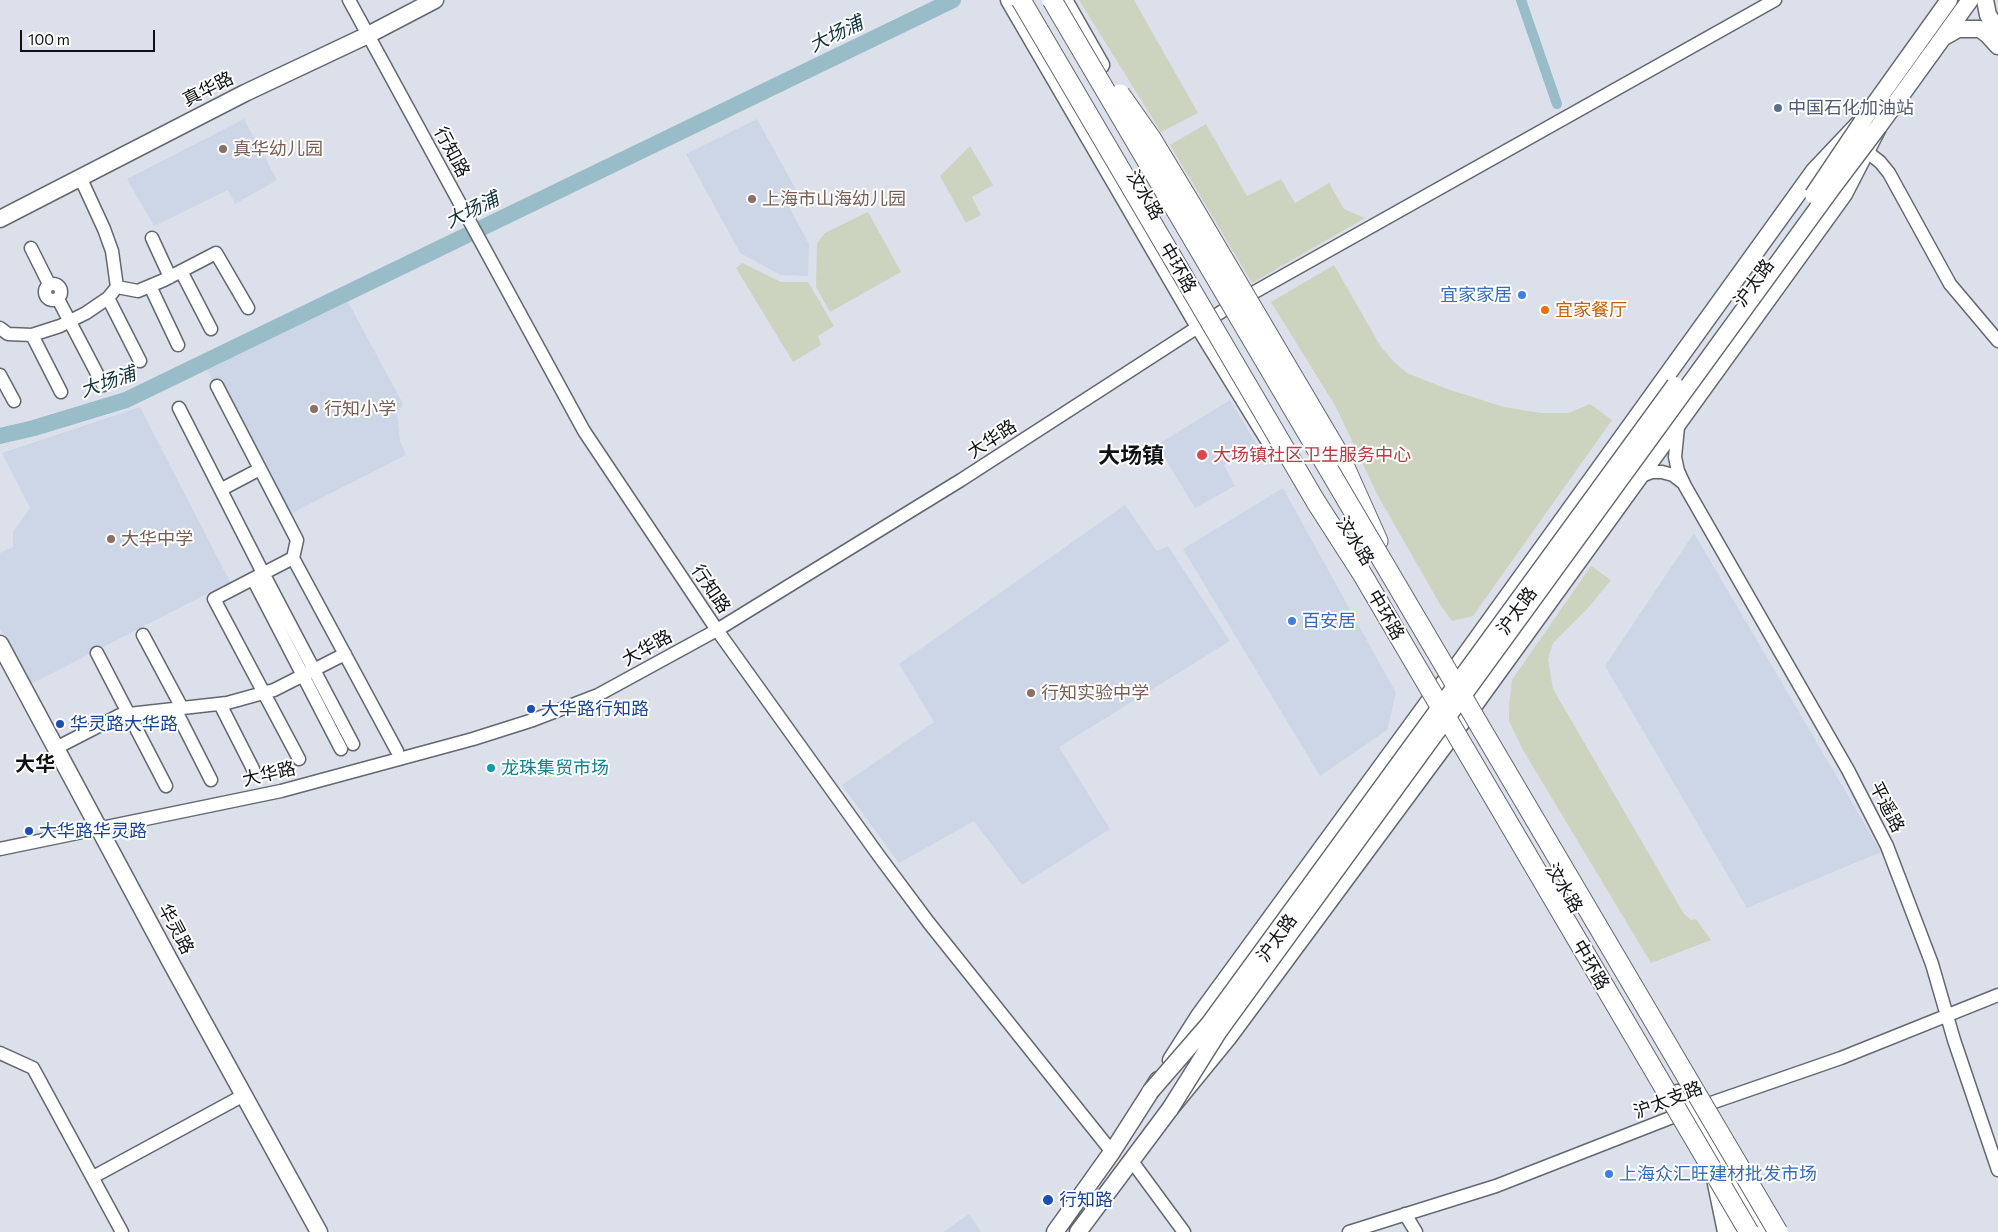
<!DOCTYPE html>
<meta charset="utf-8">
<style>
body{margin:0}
#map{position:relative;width:1998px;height:1232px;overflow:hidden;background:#dbe0eb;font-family:Commissioner,sans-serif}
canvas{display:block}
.scale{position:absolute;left:20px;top:30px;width:135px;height:22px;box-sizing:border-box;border:2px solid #0f1114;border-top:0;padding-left:6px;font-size:15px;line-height:18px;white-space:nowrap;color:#0f1114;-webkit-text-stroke:4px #fff;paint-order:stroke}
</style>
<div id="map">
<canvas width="1998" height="1232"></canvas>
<div class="scale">100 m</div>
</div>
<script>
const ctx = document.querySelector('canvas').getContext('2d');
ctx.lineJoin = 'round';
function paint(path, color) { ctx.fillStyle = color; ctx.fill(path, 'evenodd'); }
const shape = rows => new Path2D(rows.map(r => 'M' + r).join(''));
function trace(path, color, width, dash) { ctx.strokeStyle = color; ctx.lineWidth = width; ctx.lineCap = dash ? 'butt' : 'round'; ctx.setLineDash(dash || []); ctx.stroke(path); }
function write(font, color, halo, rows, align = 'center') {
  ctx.font = font + ' Commissioner,"Noto Sans SC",sans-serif'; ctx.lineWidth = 4; ctx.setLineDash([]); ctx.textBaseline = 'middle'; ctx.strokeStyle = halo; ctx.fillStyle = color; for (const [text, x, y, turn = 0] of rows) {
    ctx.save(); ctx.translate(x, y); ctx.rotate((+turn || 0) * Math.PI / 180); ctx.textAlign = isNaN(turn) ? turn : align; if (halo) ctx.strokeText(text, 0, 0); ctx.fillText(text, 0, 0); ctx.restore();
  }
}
const built = shape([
 [244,119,277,180,235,204,228,190,154,226,127,179],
 [757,119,799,195,787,203,809,244,808,276,781,275,740,253,686,154],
 [348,302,403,404,397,414,400,441,406,455,286,516,207,370],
 [1230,400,1257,445,1224,465,1235,486,1195,508,1157,445],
 [140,407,230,582,29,685,0,628,0,553,13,547,13,532,30,508,2,453],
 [1283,488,1396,693,1387,730,1320,776,1183,549],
 [1125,505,1157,551,1168,546,1230,641,1059,747,1110,829,1022,885,974,821,899,863,842,785,934,722,899,664],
 [1694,533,1881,852,1747,908,1605,666],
 [969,1214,981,1232,943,1232]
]);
const green = shape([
 [1079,0,1134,0,1198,113,1161,132],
 [1206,124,1247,196,1281,179,1295,203,1329,183,1344,209,1365,218,1252,283,1170,145],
 [970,146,993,185,972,197,981,215,966,223,940,176],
 [868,212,901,272,830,312,816,287,817,243,825,233],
 [742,263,781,282,808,282,834,326,818,336,821,345,793,362,736,268],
 [1334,265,1381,347,1394,362,1407,373,1447,389,1504,407,1541,413,1569,413,1590,404,1612,420,1473,616,1452,621,1441,606,1378,496,1336,407,1271,302],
 [1591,566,1611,580,1588,608,1553,643,1548,659,1553,689,1684,914,1691,920,1696,919,1711,940,1651,963,1523,750,1509,721,1509,705,1512,680]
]);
const canal = shape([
 [1521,0,1557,104]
]);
const river = shape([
 [0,436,34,428,126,400,953,0]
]);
const minor = shape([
 [349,0,584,431,717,630,879,856,929,923,1112,1152],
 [1866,151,1880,162,1889,173,1950,284,1998,341],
 [152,238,170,277],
 [31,248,49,284],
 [181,271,211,329],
 '45 292a8 8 0 1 1 16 0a8 8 0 1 1-16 0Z',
 [150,286,178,345],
 [117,287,138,291,164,280,216,253,248,308],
 [108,298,140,361],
 [58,299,103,385],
 [0,328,8,334,32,335,60,326,86,313,108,298,117,287,112,251,104,229,81,179],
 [32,335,61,392],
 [0,375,14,401],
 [217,386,297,540,293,558,397,751],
 [179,408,263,573,353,744],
 [1678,427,1675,457,1678,471,1685,486,1848,770,1887,846,1932,964,1954,1040,1998,1170],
 [1639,477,1652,472,1662,472,1673,475,1682,482],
 [222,489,260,469],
 [293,558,214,599,299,759],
 [253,579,341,749],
 [143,635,182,708],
 [97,653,166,786],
 [220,704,253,769],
 [175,709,211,780],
 [56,748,120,715,227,703,274,690,345,654],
 [0,849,281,791,473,739,533,720,598,695,717,630,961,480,1235,303,1775,0],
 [0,1053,33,1068,122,1232],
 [1131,1160,1184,1232],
 [93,1177,244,1095],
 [1713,1179,1724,1232],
 [1405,1214,1416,1232],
 [1349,1232,1496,1186,1688,1111,1841,1058,1998,995]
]);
const major = shape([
 [1009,0,1198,325,1275,450],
 [1064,0,1101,65],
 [1985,0,1988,15,1998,30],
 [1944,37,1958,29,1980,29,1988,35,1998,46],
 [0,219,245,93,368,35,435,0],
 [0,644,170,961,319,1232],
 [1171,1060,1199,1016,1430,700,1453,672,1814,171,1866,116,1949,0],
 [1678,1093,1763,1232],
 [1055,1232,1112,1152,1158,1080],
 [1078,1232,1170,1109,1228,1038,1473,707,1844,194,1879,126,1970,0]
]);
const highway = shape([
 [1340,456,1378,541],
 [1727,1203,1737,1232]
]);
const majorBridge = shape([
 [1813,195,1866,116],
 [1150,1092,1209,1024,1675,385],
 [1170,1109,1219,1031,1833,187,1879,126]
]);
const highwayBridge = shape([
 [1021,0,1316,502,1361,572,1749,1232],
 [1052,0,1778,1232],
 [1120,94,1151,138,1191,204,1340,456]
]);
const markers = [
 [1778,108,5,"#5c6f8a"],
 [223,149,5,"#8d6e63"],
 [752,199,5,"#8d6e63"],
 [1522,295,5,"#3f7fe0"],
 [1545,310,5,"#e8710a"],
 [314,409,5,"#8d6e63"],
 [1202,455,6,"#e0444e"],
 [111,539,5,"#8d6e63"],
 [1292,621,5,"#3f7fe0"],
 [1031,693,5,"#8d6e63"],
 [531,709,5,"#1a4fb4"],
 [60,724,5,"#1a4fb4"],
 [491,768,5,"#0f9aa8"],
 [29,831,5,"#1a4fb4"],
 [1609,1174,5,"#3f7fe0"],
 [1048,1200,6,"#1a4fb4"]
];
const streetNames = [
 ["真华路",208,89,-27],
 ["行知路",452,152,62],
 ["汶水路",1145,195,60],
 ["中环路",1178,268,60],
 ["沪太路",1754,283,-54],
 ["大华路",992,439,-33],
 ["汶水路",1355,541,58],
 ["行知路",711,589,56],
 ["沪太路",1517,611,-54],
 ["中环路",1386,615,60],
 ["大华路",647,648,-29],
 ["大华路",269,774,-13],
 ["平遥路",1887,807,63],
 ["汶水路",1564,888,59],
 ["华灵路",176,929,62],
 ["沪太路",1277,938,-54],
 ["中环路",1591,965,60],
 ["沪太支路",1668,1100,-21]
];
const serviceNames = [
 ["中国石化加油站",1788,108]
];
const educationNames = [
 ["真华幼儿园",233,149],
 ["上海市山海幼儿园",762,199],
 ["行知小学",324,409],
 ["大华中学",121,539],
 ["行知实验中学",1041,693]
];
const shopNames = [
 ["宜家家居",1512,295,"right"],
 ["百安居",1302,621],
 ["上海众汇旺建材批发市场",1619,1174]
];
const foodNames = [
 ["宜家餐厅",1555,310]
];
const healthNames = [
 ["大场镇社区卫生服务中心",1213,455]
];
const transitNames = [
 ["大华路行知路",541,709],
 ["华灵路大华路",70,724],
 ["大华路华灵路",39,831],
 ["行知路",1059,1200]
];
const cultureNames = [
 ["龙珠集贸市场",501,768]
];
const waterNames = [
 ["大场浦",836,34,-26],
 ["大场浦",472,210,-26],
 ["大场浦",108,382,-19]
];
const quarterNames = [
 ["大华",35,764]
];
const districtNames = [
 ["大场镇",1131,456]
];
paint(built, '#cdd6e7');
paint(green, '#ccd4bf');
trace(canal, '#98bdc8', 10);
trace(river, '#98bdc8', 16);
trace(minor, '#626770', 15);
trace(major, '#626770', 19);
trace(highway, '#626770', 21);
trace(minor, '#fff', 12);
trace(major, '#fff', 16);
trace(highway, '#fff', 19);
trace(majorBridge, '#626770', 19, []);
trace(highwayBridge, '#626770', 21, []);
trace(majorBridge, '#fff', 16);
trace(highwayBridge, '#fff', 19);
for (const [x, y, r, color] of markers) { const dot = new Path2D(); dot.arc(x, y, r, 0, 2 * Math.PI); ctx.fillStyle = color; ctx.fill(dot); trace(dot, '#fff', 2); }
write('18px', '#0f1114', '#fff', streetNames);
write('18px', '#4e5e75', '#fff', serviceNames, 'left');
write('18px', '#785e54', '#fff', educationNames, 'left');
write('18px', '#366cbe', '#fff', shopNames, 'left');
write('18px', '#c56008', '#fff', foodNames, 'left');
write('18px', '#be3a42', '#fff', healthNames, 'left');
write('18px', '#164399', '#fff', transitNames, 'left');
write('18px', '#0d838f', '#fff', cultureNames, 'left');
write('italic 19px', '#10343d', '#fff', waterNames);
write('bold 20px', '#0f1114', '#fff', quarterNames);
write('bold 22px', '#0f1114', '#fff', districtNames);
</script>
